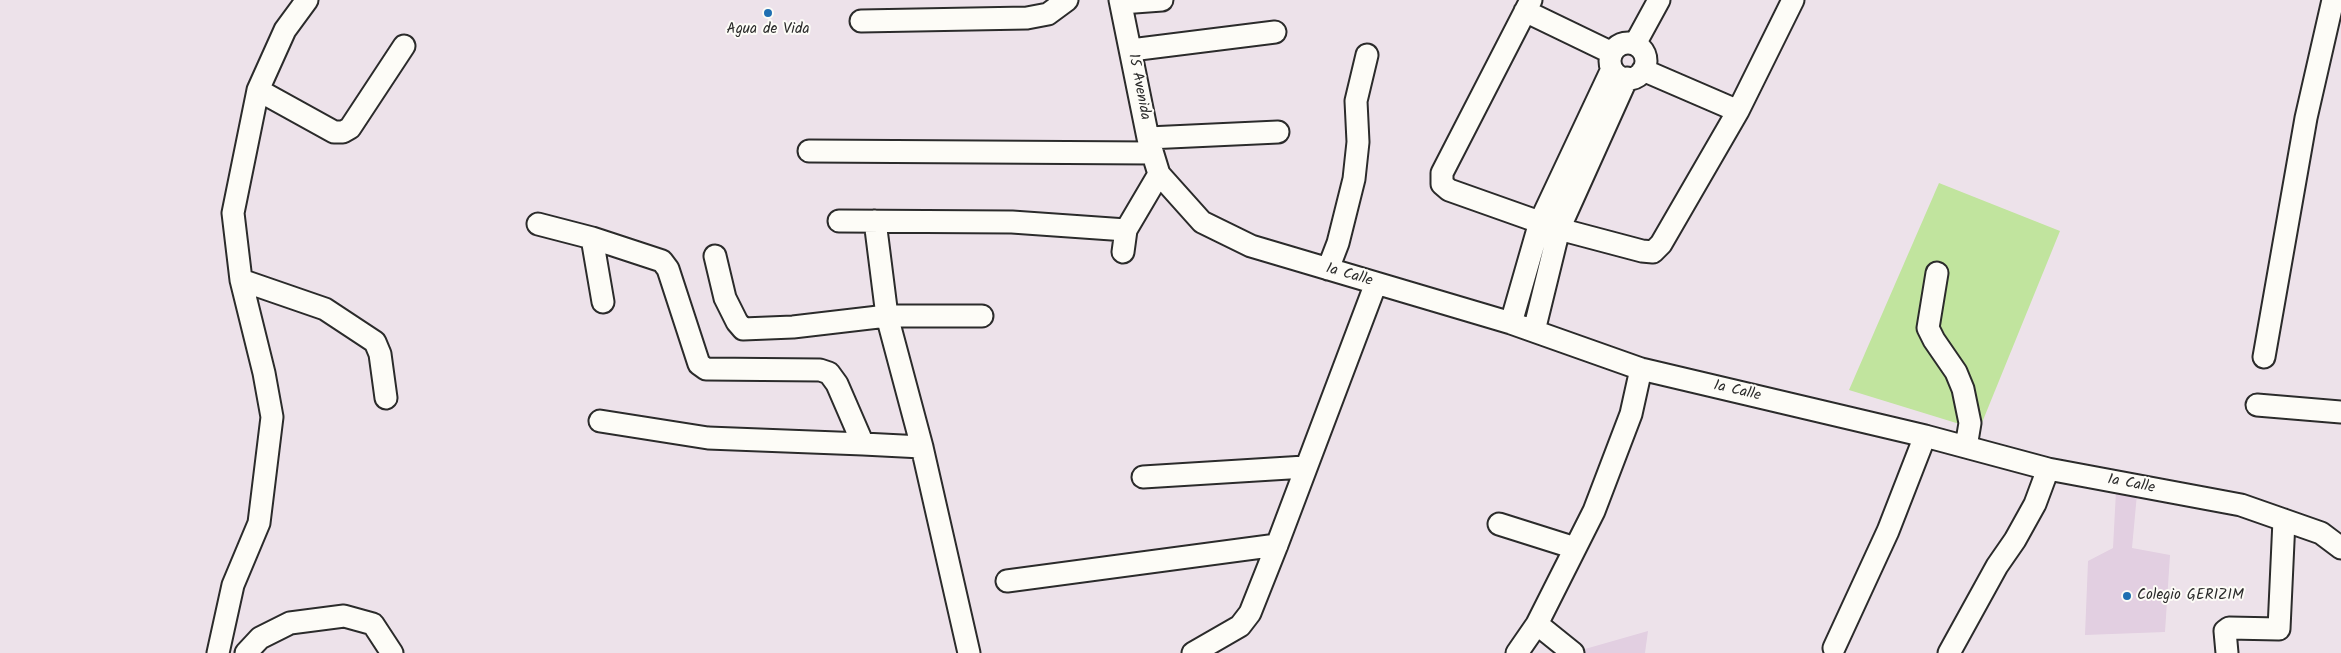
<!DOCTYPE html>
<style>
body{margin:0}
canvas{display:block;background:#ede2ea}
</style>
<canvas width="2341" height="653"></canvas>
<script>
const ctx = document.querySelector('canvas').getContext('2d');
ctx.lineJoin = 'round';
function paint(path, color) { ctx.fillStyle = color; ctx.fill(path, 'evenodd'); }
const shape = rows => new Path2D(rows.map(r => 'M' + r).join(''));
function trace(path, color, width, dash) { ctx.strokeStyle = color; ctx.lineWidth = width; ctx.lineCap = dash ? 'butt' : 'round'; ctx.setLineDash(dash || []); ctx.stroke(path); }
function write(font, color, halo, rows, align = 'center') {
  ctx.font = font + ' Kalam,sans-serif'; ctx.lineWidth = 4; ctx.setLineDash([]); ctx.textBaseline = 'middle'; ctx.strokeStyle = halo; ctx.fillStyle = color; for (const [text, x, y, turn = 0] of rows) {
    ctx.save(); ctx.translate(x, y); ctx.rotate((+turn || 0) * Math.PI / 180); ctx.textAlign = isNaN(turn) ? turn : align; if (halo) ctx.strokeText(text, 0, 0); ctx.fillText(text, 0, 0); ctx.restore();
  }
}
const built = shape([
 [2116,491,2137,494,2132,548,2170,555,2165,632,2085,635,2088,561,2113,548],
 [1648,631,1645,653,1575,653,1578,651]
]);
const green = shape([
 [1939,183,2060,231,1979,430,1849,390]
]);
const minor = shape([
 [1120,0,1148,138,1159,174,1202,222,1251,246,1511,323,1641,369,1925,436,2048,469,2241,505,2321,533,2341,548],
 [1531,0,1442,173,1442,184,1449,190,1559,229,1642,251,1653,252,1661,244,1738,111,1793,0],
 [1121,3,1162,0],
 [1525,11,1612,53],
 [861,21,1027,18,1048,14,1067,0],
 '1610 61a18 18 0 1 1 36 0a18 18 0 1 1-36 0Z',
 [1635,44,1659,0],
 [1131,50,1275,32],
 [1643,70,1738,111],
 [258,90,334,132,343,132,350,128,404,46],
 [1148,138,1278,132],
 [809,151,1152,153],
 [839,221,1012,222,1126,230],
 [875,221,887,316,922,447,969,653],
 [538,224,592,238],
 [1123,252,1126,230,1159,174],
 [715,256,725,298,737,322,743,329,793,327,887,316,982,316],
 [1328,269,1338,243,1354,179,1358,142,1356,101,1367,55],
 [1937,273,1928,328,1934,340,1956,372,1963,389,1970,423,1966,447],
 [241,280,325,309,375,342,380,354,386,398],
 [603,302,592,238,662,261,668,269,699,364,706,369,820,370,829,373,837,384,863,444,922,447],
 [1511,323,1540,222,1612,69],
 [1534,331,1559,229,1627,78],
 [2264,357,2306,118,2333,0],
 [2257,405,2341,412],
 [600,421,708,438,863,444],
 [1143,477,1305,467],
 [1499,524,1575,548],
 [1007,581,1277,545],
 [1537,624,1573,653],
 [1834,648,1888,531,1925,436],
 [218,653,233,585,259,523,272,417,264,373,241,280,233,213,258,90,285,30,307,0],
 [246,653,260,638,290,623,344,616,373,624,392,653],
 [1193,653,1240,626,1250,613,1277,545,1376,283],
 [1517,653,1537,624,1594,511,1631,414,1641,369],
 [1949,653,1997,566,2015,540,2035,504,2048,469],
 [2227,653,2225,631,2229,628,2279,629,2284,520]
]);
const markers = [
 [768,13,5,"#1f6fb2"],
 [2127,596,5,"#1f6fb2"]
];
const poiNames = [
 ["Agua de Vida",768,30],
 ["Colegio GERIZIM",2137,596,"left"]
];
const streetNames = [
 ["15 Avenida",1138,87,79],
 ["1a Calle",1349,276,16],
 ["1a Calle",1737,392,13],
 ["1a Calle",2131,485,11]
];
paint(built, '#e2cfe1');
paint(green, '#c1e49e');
trace(minor, '#2b2b2b', 25);
trace(minor, '#fdfcf7', 21);
for (const [x, y, r, color] of markers) { const dot = new Path2D(); dot.arc(x, y, r, 0, 2 * Math.PI); ctx.fillStyle = color; ctx.fill(dot); trace(dot, '#fdfcf7', 2); }
write('15px', '#2b2b2b', '#fdfcf7', poiNames);
write('15px', '#2b2b2b', '#fdfcf7', streetNames);
</script>
